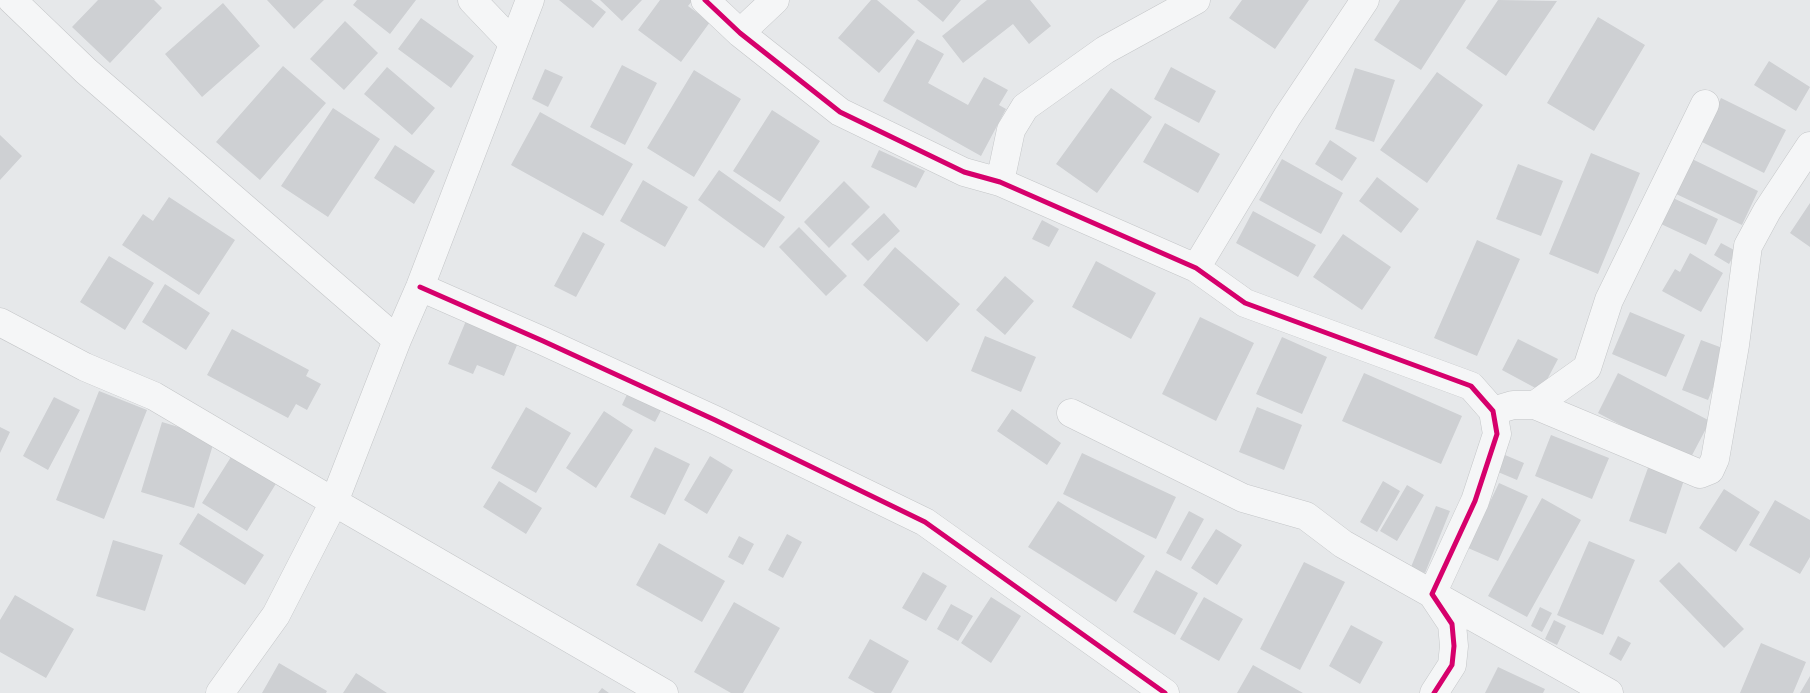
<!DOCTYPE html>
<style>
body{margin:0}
canvas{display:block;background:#e6e8ea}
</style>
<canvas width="1810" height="693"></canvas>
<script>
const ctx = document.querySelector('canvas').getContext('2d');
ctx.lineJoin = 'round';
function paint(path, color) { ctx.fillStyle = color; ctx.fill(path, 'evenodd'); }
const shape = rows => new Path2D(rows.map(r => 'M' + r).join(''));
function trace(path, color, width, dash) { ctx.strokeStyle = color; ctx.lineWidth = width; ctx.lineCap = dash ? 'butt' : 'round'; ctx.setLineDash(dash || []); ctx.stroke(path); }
const building = shape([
 [98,0,154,0,162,8,110,63,72,27],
 [267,0,324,0,294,29],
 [357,0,416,0,390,34,353,5],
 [559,0,591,0,606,12,593,28],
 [600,0,642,0,622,21],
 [660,0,693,0,688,6,710,22,681,62,638,30],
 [871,0,877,0,915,32,879,73,838,38],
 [917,0,961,0,943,22],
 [987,0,1030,0,1051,26,1029,44,1013,24,963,63,942,36],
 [1242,0,1309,0,1275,49,1229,18],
 [1400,0,1466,0,1421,70,1374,40],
 [1498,0,1557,1,1506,76,1466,48],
 [223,3,260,46,202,97,165,54],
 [1598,17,1645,45,1594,131,1547,103],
 [421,18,474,56,451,88,398,49],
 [345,21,378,53,344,90,310,59],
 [917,39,944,54,928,83,968,105,984,77,1008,90,999,105,1006,109,981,156,883,101],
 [1769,61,1810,87,1796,111,1754,85],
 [622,65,657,83,625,145,590,127],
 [283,66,326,103,260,180,216,142],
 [387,67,435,108,412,135,364,94],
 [1171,67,1216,91,1199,123,1154,99],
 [1355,68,1395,80,1374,142,1335,129],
 [545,69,563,77,548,107,532,99],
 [694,70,741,99,694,177,647,148],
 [1437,72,1483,105,1427,183,1380,150],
 [1111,88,1152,117,1097,193,1056,164],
 [1721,98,1786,130,1764,173,1700,141],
 [333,108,380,139,328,217,281,186],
 [772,110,820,141,780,202,733,171],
 [540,112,633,164,603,216,511,165],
 [1165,123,1220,154,1198,193,1143,162],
 [0,135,22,156,0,180],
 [1330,140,1357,158,1342,181,1315,164],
 [395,145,435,171,414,204,374,178],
 [879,150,925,171,916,188,871,167],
 [1591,153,1640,173,1598,274,1549,254],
 [1690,158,1758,191,1742,225,1674,193],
 [1282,159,1343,193,1321,234,1259,200],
 [1518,164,1563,181,1541,236,1496,219],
 [719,170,785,217,764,248,698,200],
 [1377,177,1419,209,1401,233,1359,201],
 [643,180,688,207,665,247,620,221],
 [844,181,870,207,829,248,804,222],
 [169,197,235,240,199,295,122,245,143,214,153,221],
 [1673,198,1718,219,1706,245,1661,224],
 [1810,203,1810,247,1790,233],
 [1253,211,1316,245,1298,277,1236,243],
 [884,213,900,231,868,261,851,244],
 [1042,220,1059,229,1049,247,1032,239],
 [799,227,847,276,826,296,779,247],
 [583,232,605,244,576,297,554,286],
 [1343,234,1391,267,1362,310,1313,277],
 [1477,240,1520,259,1477,356,1434,338],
 [1721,243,1736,251,1729,264,1714,255],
 [895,247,960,304,927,342,863,285],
 [1690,253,1723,273,1701,312,1662,291,1675,269,1680,272],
 [109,256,154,283,125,330,80,302],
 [1096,261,1156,293,1131,339,1072,307],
 [1005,276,1034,301,1005,335,976,310],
 [165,284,210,313,186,350,142,322],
 [1630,312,1685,335,1666,377,1612,354],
 [468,316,520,338,504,376,477,365,473,374,448,364],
 [1200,317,1254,343,1216,421,1162,394],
 [232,329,309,370,306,376,321,384,307,410,296,404,288,418,207,375],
 [985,336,1036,357,1021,392,971,371],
 [1282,337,1327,357,1302,414,1256,394],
 [1518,339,1558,359,1541,391,1502,370],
 [1701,340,1728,350,1708,400,1682,390],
 [1364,373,1462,416,1441,464,1342,421],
 [1618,373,1710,421,1689,461,1598,413],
 [631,386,665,403,655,422,622,405],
 [99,391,147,410,104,519,56,500],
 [54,397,80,410,48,470,23,456],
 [526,407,571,433,536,493,491,468],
 [1257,407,1302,425,1284,470,1239,452],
 [1012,409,1061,443,1047,465,997,431],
 [604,411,633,430,596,488,566,468],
 [162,422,215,438,194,508,141,492],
 [0,427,10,432,0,453],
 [1551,435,1609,458,1592,499,1535,476],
 [655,447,690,464,665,515,630,497],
 [236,449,280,477,247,531,202,503],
 [1082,453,1176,497,1156,539,1063,494],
 [1505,455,1524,463,1517,480,1498,472],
 [710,456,733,470,707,514,684,500],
 [1649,465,1685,477,1666,534,1629,521],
 [499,481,542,508,526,534,483,507],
 [1383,481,1400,491,1377,532,1360,522],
 [1499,483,1528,496,1498,561,1468,548],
 [1407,485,1424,495,1397,541,1380,531],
 [1724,489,1760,512,1736,552,1699,528],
 [1542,498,1581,520,1527,617,1488,596],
 [1775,500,1810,520,1810,557,1800,574,1749,545],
 [1058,501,1145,556,1116,602,1028,547],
 [1436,506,1450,511,1425,573,1411,567],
 [1189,511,1204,519,1181,561,1166,553],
 [198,513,264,555,245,585,179,544],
 [1216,529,1242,545,1217,585,1191,568],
 [787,534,802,542,783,578,768,570],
 [739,536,754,544,743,565,728,557],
 [113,540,163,555,145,611,96,596],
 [1589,541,1635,560,1603,635,1557,615],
 [659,543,725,581,702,622,636,585],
 [1304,562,1345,582,1300,670,1260,649],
 [1679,562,1744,629,1724,648,1659,581],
 [1156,570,1198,593,1175,635,1133,612],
 [923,572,947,586,926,621,902,608],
 [15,595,74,629,46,678,0,652,0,620],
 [991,597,1021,616,991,663,961,643],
 [1204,597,1243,619,1219,661,1180,639],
 [734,602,780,628,743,693,731,693,694,672],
 [951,604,973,616,958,641,937,629],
 [1540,607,1552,613,1542,632,1531,626],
 [1554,620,1566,626,1557,645,1545,639],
 [1351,625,1383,642,1360,684,1329,666],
 [1618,636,1631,643,1621,661,1609,654],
 [870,639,909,661,891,693,875,693,848,678],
 [1761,643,1806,662,1793,693,1740,693],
 [279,663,327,691,326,693,262,693],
 [1253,665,1303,693,1237,693],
 [1498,667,1545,689,1543,693,1485,693],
 [356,673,387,693,343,693],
 [1810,676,1810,693,1800,693],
 [602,688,609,693,598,693]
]);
const minor = shape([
 [12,0,86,71,397,340],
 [472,0,513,43],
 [705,0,740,33,840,112,964,172,1000,182,1196,268,1245,303,1471,386,1493,411,1497,434,1475,501,1432,594,1452,624,1454,646,1452,665,1434,693],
 [740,33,775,0],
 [1000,182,1011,130,1025,107,1105,50,1196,0],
 [1196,268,1287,117,1365,0],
 [420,287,543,341,715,420,925,522,1165,693],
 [0,322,85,367,154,396,334,502,664,693],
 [1535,405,1700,474,1710,470,1715,459,1735,345,1748,246,1767,211,1810,146],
 [1493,411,1513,405,1535,405,1587,368,1609,300,1705,104],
 [1071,413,1243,498,1306,516,1343,544,1609,693],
 [220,693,276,615,334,502,397,340,420,287,530,0]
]);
const cycleway = shape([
 [705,0,740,33,840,112,964,172,1000,182,1196,268,1245,303,1471,386,1493,411,1497,434,1475,501,1432,594,1452,624,1454,646,1452,665,1434,693],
 [420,287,543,341,715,420,925,522,1165,693]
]);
paint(building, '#ced0d3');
trace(minor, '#c4c6c8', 29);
trace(minor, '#f5f6f7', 28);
trace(cycleway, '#d6006c', 5);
</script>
